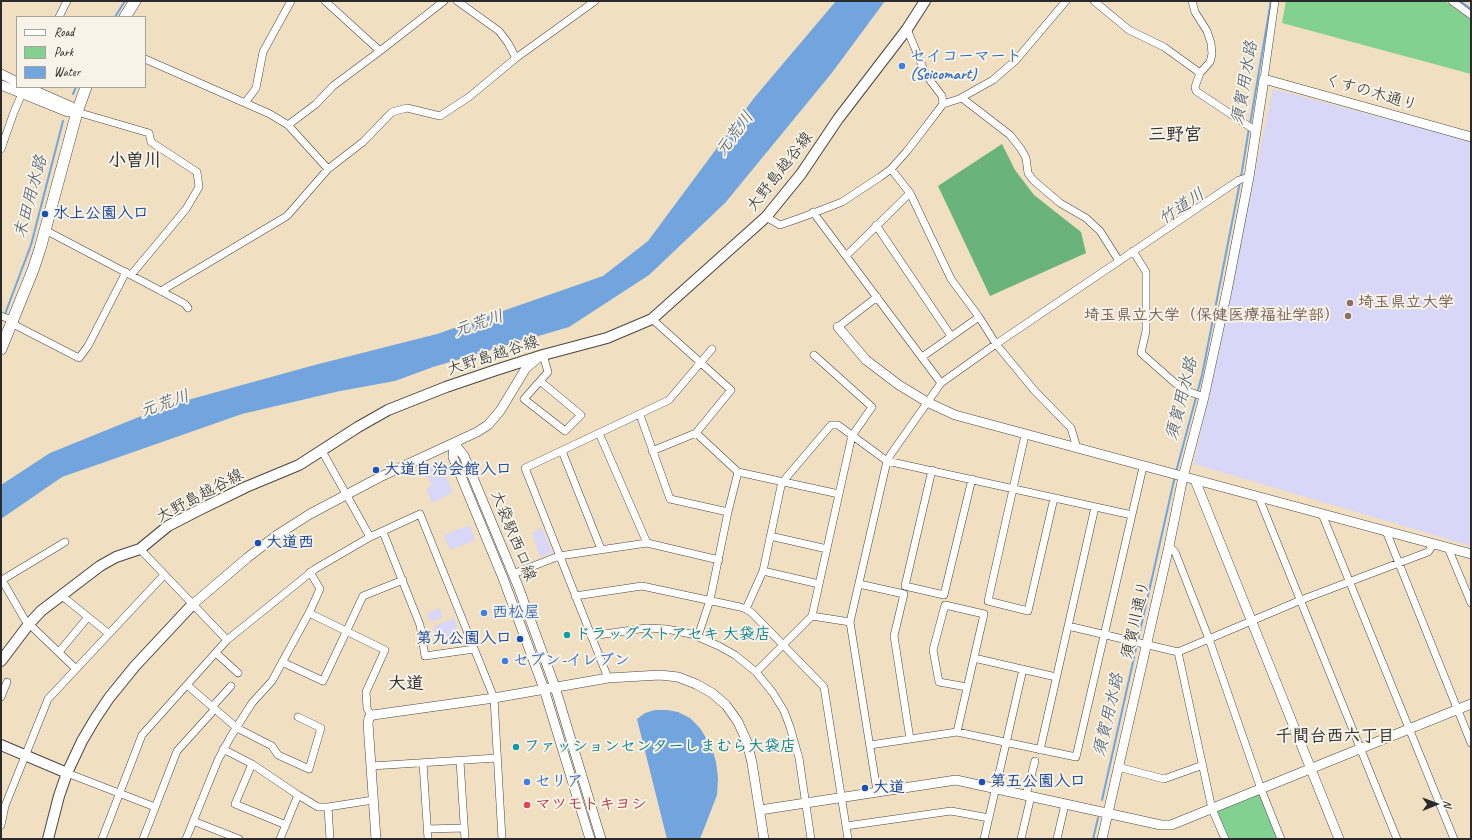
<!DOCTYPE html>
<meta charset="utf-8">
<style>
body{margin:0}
#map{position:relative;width:1472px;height:840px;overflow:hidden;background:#f0dfc0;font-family:Caveat,sans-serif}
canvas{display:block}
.frame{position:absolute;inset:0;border:2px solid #2b2b2b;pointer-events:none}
.legend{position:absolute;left:16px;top:16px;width:130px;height:72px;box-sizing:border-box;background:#f7f3e8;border:1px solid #a5a39c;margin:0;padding:5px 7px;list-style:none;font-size:12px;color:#2b2b2b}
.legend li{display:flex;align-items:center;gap:8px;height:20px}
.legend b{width:20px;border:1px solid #a5a39c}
.north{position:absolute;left:1416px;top:784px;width:40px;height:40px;-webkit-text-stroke:3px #f7f3e8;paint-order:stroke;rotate:89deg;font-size:11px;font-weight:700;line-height:16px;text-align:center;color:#2b2b2b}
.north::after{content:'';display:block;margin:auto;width:14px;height:18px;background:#2b2b2b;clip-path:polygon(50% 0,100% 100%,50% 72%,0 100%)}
</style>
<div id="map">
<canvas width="1472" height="840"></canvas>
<div class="frame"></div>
<ul class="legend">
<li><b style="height:5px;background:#fff"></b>Road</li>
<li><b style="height:11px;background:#83d190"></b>Park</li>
<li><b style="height:11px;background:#72a5de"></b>Water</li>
</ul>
<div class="north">N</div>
</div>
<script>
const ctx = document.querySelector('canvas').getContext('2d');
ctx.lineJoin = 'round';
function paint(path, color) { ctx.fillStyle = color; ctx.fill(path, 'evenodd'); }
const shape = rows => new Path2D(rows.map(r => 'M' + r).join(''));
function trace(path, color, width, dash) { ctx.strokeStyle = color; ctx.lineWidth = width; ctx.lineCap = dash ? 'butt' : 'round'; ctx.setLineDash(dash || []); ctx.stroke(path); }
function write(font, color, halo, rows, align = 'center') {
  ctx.font = font + ' Caveat,"Klee One",sans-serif'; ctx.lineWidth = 4; ctx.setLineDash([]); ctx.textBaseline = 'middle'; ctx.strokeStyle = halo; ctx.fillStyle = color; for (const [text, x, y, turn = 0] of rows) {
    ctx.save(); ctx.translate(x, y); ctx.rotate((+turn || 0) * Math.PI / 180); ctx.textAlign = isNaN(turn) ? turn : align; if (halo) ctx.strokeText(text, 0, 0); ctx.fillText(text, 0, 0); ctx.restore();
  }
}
const built = shape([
 [1273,89,1471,141,1471,546,1194,464],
 [441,464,453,492,432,503,426,489,432,486,424,470],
 [470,525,475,540,450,550,444,535],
 [542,528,552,553,540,557,532,533],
 [440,608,443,617,431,622,427,614],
 [454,618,459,634,448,638,447,635,439,639,433,627]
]);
const green = shape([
 [1286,1,1445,1,1471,20,1471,74,1282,23],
 [1260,794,1278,839,1228,839,1217,811]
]);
const forest = shape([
 [1002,144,1015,170,1034,195,1081,232,1086,253,990,296,938,186]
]);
const water = shape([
 [836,1,885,1,831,74,725,203,649,275,569,327,433,367,395,381,340,391,242,414,62,477,1,519,1,485,50,453,166,406,311,366,437,334,603,276,648,241,754,98],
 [655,710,667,710,678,712,690,718,700,728,712,748,716,762,718,778,717,795,700,839,667,839,637,719,645,713]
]);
const stream = shape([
 [1460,1,1471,9],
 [115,17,125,1],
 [73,94,76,87],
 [1250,124,1271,1],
 [1241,177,1249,128],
 [5,314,31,245,63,121],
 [1176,472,1202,375,1240,182],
 [1138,640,1175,476],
 [1102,800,1137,644],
 [1093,839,1098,818]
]);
const minor = shape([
 [325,1,380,51],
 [457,1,499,31,508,43,516,58],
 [1094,1,1129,30,1164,47,1200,73,1195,87,1196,91,1256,131],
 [1192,1,1195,12,1207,31,1211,43,1212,54,1210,62,1200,73],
 [1452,1,1471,15],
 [59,17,67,1],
 [145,59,270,114,288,125,328,169],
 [1264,79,1275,1],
 [962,98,1010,135,1021,149,1026,158,1028,173,1033,180,1060,203,1086,218,1100,231,1119,261],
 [245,103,256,88,263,52,291,1],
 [943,104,959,99,993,80,1016,60,1066,1],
 [77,112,149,133,151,142,197,172,199,187,186,209,131,275],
 [288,125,316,104,333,86,380,51,444,1],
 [1,149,14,112,24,89],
 [891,169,910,193,951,279,979,317,996,344,1034,390,1071,428,1077,448],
 [813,212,941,383],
 [766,217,780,225,803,217,842,202,880,177,891,169,907,151,924,129,943,104,942,96,926,75,907,29],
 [876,225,951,336],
 [45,230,161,291,185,304,188,308],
 [1133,251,1146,272,1146,331,1141,353,1175,383,1190,392,1204,397],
 [846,256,910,193],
 [161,291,287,216,328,169,363,142,392,112,407,108,440,116,469,97,516,58,595,1],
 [1,316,12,320],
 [652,319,731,390,696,433,652,451],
 [11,323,79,358,88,346,126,272],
 [838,327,877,297],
 [814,355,872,407,854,433,851,440,839,494],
 [922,357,979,317],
 [540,381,581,415,565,431,524,399,548,372,543,355],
 [640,415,670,499,728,512],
 [599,433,647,543],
 [696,433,738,472],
 [1025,435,988,601,1028,611,1054,498],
 [322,451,370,537],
 [562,451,601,549],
 [932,470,905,586,944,595,972,479],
 [1259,498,1397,839],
 [1322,514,1454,839],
 [1386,531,1471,743],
 [383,532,420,625,425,656,474,649],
 [770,536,827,549],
 [65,542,2,580,25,620,76,669],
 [1169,546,1175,552,1209,639,1261,789,1281,839],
 [1448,548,1471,603],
 [140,549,227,640],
 [763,571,819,584],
 [513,574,559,556,647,543,719,560],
 [859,584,904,594,894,636,910,739],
 [60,595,67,600,108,633],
 [575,596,642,586,740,607,746,609,752,613,824,687,848,839],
 [746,609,763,571,781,486,785,479,831,425,838,425,887,461,1132,515],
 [309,613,385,650,366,692,367,708,371,716],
 [812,616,850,622],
 [1068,626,1178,652,1301,600,1428,552,1434,544],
 [591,636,646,628,667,629,691,634,719,646,735,655,756,672,773,693,784,711,790,727,799,758,811,839],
 [698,636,710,600,728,512,738,472,839,494,812,616,756,672],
 [59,652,88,617],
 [1178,652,1212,809,1225,839],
 [216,653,238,673],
 [974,658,1056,677],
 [282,662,323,681,363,596,403,580],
 [608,678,525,468,669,400,712,349],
 [187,685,237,728,272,746,278,755,309,769,321,728,298,717],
 [1,697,7,682],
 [212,707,231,686],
 [957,732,984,614,945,605,933,650,939,682,967,687],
 [870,745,957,732,1076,757,1143,467],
 [223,749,252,764,298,795,318,807,328,807],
 [1040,750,1095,507],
 [460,761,465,839],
 [423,763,428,839],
 [252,764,235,804,286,825],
 [371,766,497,758],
 [1118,767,1164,779,1203,765],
 [67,773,155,807],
 [877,791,850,622,887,461,891,454,941,383,996,344,1239,180,1249,177],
 [1026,795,1035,761],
 [193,821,239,839],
 [1,825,5,806,48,699,164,575],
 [846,826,951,811,989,818],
 [427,829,464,828],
 [102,839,142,735,227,640,315,569,370,537,420,514,494,698,502,839],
 [143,839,177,751,215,709],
 [186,839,218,760,231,736,252,703,272,681,309,613,320,589,310,572],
 [280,839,298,795],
 [330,839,328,807,373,800],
 [984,839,1023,669],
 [1021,839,1031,796],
 [1057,839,1065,804]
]);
const tertiary = shape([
 [1,74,17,82],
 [1,85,68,112,77,112],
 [27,87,70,106,77,112],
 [838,327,866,360,899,385,927,402,955,415,1471,554],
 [454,443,464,456,518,586,555,687,601,839],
 [454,443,453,457,503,578,544,689,590,839],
 [1195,480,1339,839],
 [192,605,247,558,277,535,310,514,380,477,477,432,488,425,500,411,526,368,538,358],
 [760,810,956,780,1161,825,1171,825,1471,704],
 [376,839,368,723,369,718,373,715,494,698,608,678,660,675,678,677,696,684,712,693,726,705,738,722,747,742,752,763,764,839],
 [1102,839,1169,546,1183,477,1204,397,1227,291,1249,177,1264,79,1471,137]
]);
const secondary = shape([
 [1,661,29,624,41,611,100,566,116,557,140,549,168,526,199,510,246,487,299,465,358,427,388,410,446,387,496,370,543,355,607,338,652,319,766,217,801,174,838,119,907,29,925,1],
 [1,745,67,773],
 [48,839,59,796,67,773,82,741,95,719,109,698,135,666,192,605]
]);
const primary = shape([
 [125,17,135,1],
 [1,349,33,270,40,249,77,112,86,87]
]);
const markers = [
 [902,66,4,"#3f7fe0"],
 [45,214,4,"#1a4fb4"],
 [1350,303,4,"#8d6e63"],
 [1348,316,4,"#8d6e63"],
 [376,470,4,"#1a4fb4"],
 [258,543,4,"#1a4fb4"],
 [484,613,4,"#3f7fe0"],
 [567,635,4,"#0f9aa8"],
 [520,639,4,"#1a4fb4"],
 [505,661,4,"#3f7fe0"],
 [516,747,4,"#0f9aa8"],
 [527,782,4,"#3f7fe0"],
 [982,782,4,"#1a4fb4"],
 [865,788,4,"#1a4fb4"],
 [527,805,4,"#e0444e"]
];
const shopNames = [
 ["セイコーマート",910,57],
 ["(Seicomart)",910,75],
 ["西松屋",492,613],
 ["セブン-イレブン",513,661],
 ["セリア",535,782]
];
const streetNames = [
 ["くすの木通り",1371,93,16],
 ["大野島越谷線",780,172,-52],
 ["大野島越谷線",493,356,-18],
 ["大野島越谷線",200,496,-28],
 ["大袋駅西口線",513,536,68],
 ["須賀川通り",1136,620,-77]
];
const transitNames = [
 ["水上公園入口",53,214],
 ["大道自治会館入口",384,470],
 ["大道西",266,543],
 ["第九公園入口",512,639,"right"],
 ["第五公園入口",990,782],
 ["大道",873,788]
];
const educationNames = [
 ["埼玉県立大学",1358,303],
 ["埼玉県立大学（保健医療福祉学部）",1340,316,"right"]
];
const cultureNames = [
 ["ドラッグストアセキ 大袋店",575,635],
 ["ファッションセンターしまむら大袋店",524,747]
];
const healthNames = [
 ["マツモトキヨシ",535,805]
];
const waterNames = [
 ["須賀用水路",1245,83,-80],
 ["元荒川",735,134,-53],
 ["末田用水路",31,197,-75],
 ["竹道川",1182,207,-34],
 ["元荒川",479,324,-18],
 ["須賀用水路",1182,399,-76],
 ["元荒川",165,404,-19],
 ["須賀用水路",1109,715,-77]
];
const neighbourhoodNames = [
 ["千間台西六丁目",1335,737]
];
const quarterNames = [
 ["三野宮",1175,135],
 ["小曽川",135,161],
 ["大道",406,684]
];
paint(built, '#d8d7f8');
paint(green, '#83d190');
paint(forest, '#6ab37a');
paint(water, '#72a5de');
trace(stream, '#72a5de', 2);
trace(minor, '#494641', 8);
trace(tertiary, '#494641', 10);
trace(secondary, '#494641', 12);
trace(primary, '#494641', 12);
trace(minor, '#fff', 7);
trace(tertiary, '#fff', 9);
trace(secondary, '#fff', 10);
trace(primary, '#fff', 11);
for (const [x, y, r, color] of markers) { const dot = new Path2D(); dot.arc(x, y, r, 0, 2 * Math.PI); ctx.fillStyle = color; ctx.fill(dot); trace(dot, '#f7f3e8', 1.5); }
write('bold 16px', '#366cbe', '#f7f3e8', shopNames, 'left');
write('16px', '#2b2b2b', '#f7f3e8', streetNames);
write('bold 16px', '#164399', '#f7f3e8', transitNames, 'left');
write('bold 16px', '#785e54', '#f7f3e8', educationNames, 'left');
write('bold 16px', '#0d838f', '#f7f3e8', cultureNames, 'left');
write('bold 16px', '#be3a42', '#f7f3e8', healthNames, 'left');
write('italic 17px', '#44566a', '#f7f3e8', waterNames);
write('bold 17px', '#2b2b2b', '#f7f3e8', neighbourhoodNames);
write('bold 18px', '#2b2b2b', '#f7f3e8', quarterNames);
</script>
